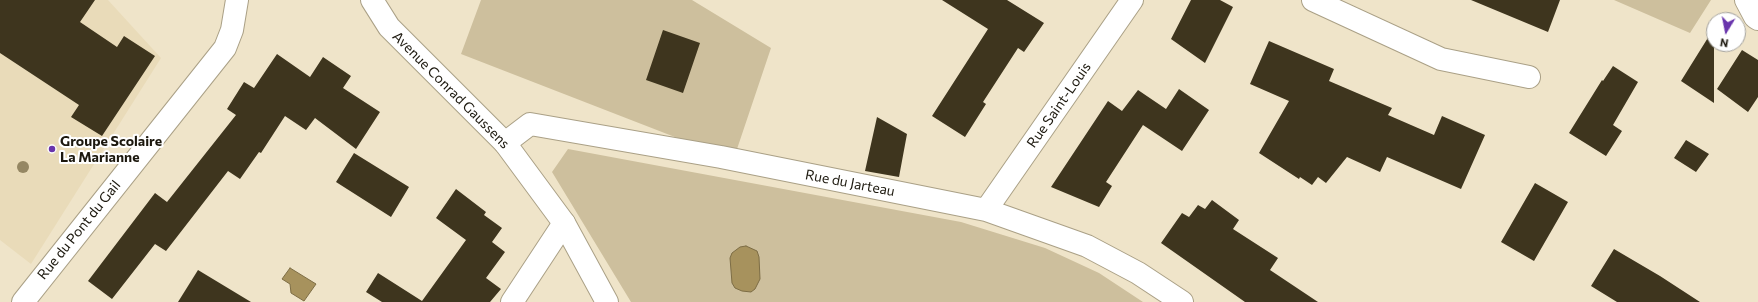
<!DOCTYPE html>
<style>
body{margin:0}
#map{position:relative;width:1758px;height:302px;overflow:hidden;background:#efe4c9;font-family:Commissioner,sans-serif}
canvas{display:block}
.north{position:absolute;left:1706px;top:12px;width:40px;height:40px;box-sizing:border-box;background:#fff;border:1px solid #a4a39f;border-radius:50%;rotate:190deg;font-size:11px;font-weight:700;line-height:16px;text-align:center;color:#1c180e}
.north::after{content:'';display:block;margin:auto;width:14px;height:18px;background:#6935ac;clip-path:polygon(50% 0,100% 100%,50% 72%,0 100%)}
</style>
<div id="map">
<canvas width="1758" height="302"></canvas>
<div class="north">N</div>
</div>
<script>
const ctx = document.querySelector('canvas').getContext('2d');
ctx.lineJoin = 'round';
function paint(path, color) { ctx.fillStyle = color; ctx.fill(path, 'evenodd'); }
const shape = rows => new Path2D(rows.map(r => 'M' + r).join(''));
function trace(path, color, width, dash) { ctx.strokeStyle = color; ctx.lineWidth = width; ctx.lineCap = dash ? 'butt' : 'round'; ctx.setLineDash(dash || []); ctx.stroke(path); }
function write(font, color, halo, rows, align = 'center') {
  ctx.font = font + ' Commissioner,sans-serif'; ctx.lineWidth = 4; ctx.setLineDash([]); ctx.textBaseline = 'middle'; ctx.strokeStyle = halo; ctx.fillStyle = color; for (const [text, x, y, turn = 0] of rows) {
    ctx.save(); ctx.translate(x, y); ctx.rotate((+turn || 0) * Math.PI / 180); ctx.textAlign = isNaN(turn) ? turn : align; if (halo) ctx.strokeText(text, 0, 0); ctx.fillText(text, 0, 0); ctx.restore();
  }
}
const built = shape([
 [0,0,108,0,161,58,31,264,0,240]
]);
const green = shape([
 [481,0,692,0,771,48,737,149,680,139,461,54],
 [1614,0,1711,0,1690,33],
 [568,149,961,222,1045,248,1099,273,1143,302,631,302,552,172]
]);
const water = shape([
 [746,246,757,251,759,257,760,279,755,289,751,292,742,291,735,288,732,283,730,258,732,253,740,247,746,246],
 [290,268,316,284,304,301,291,293,290,284,282,279,290,268]
]);
const building = shape([
 [0,0,95,0,80,22,117,47,124,36,155,56,102,136,71,117,79,105,0,53],
 [942,0,1007,0,1044,23,1024,52,1018,48,983,102,986,104,965,137,932,116,988,29],
 [1191,0,1220,0,1233,7,1205,63,1171,39],
 [1471,0,1560,0,1548,32],
 [1714,28,1714,103,1681,81],
 [663,30,700,43,683,93,646,80],
 [1269,41,1334,69,1329,81,1392,108,1388,115,1434,135,1442,116,1485,135,1461,189,1387,157,1380,172,1347,157,1326,183,1318,177,1312,185,1300,177,1299,179,1259,153,1289,101,1250,84],
 [1742,50,1758,60,1758,97,1748,112,1717,89],
 [277,54,310,77,323,57,351,76,343,88,380,112,356,149,315,118,306,130,285,116,261,153,259,152,240,179,228,171,166,251,155,244,112,299,88,281,155,193,167,202,236,115,227,109,244,82,254,88],
 [1613,66,1638,82,1613,125,1622,131,1606,156,1569,133,1602,80,1603,81],
 [1179,89,1209,110,1182,151,1143,125,1106,182,1112,186,1099,207,1051,187,1108,101,1122,111,1138,90,1166,109],
 [877,117,907,134,899,177,865,171],
 [1686,140,1709,154,1696,172,1674,158],
 [354,153,409,187,391,217,336,182],
 [1535,183,1568,202,1534,261,1501,242],
 [456,189,486,212,484,215,502,228,492,242,505,252,486,278,501,289,490,302,382,302,366,292,378,273,422,301,466,240,436,218],
 [1212,200,1239,220,1233,229,1278,258,1270,270,1318,302,1245,302,1161,243,1182,213,1189,217,1198,205,1205,209],
 [1614,249,1660,276,1700,302,1617,302,1591,286],
 [198,270,251,302,178,302]
]);
const street = shape([
 [1313,0,1441,59,1529,77],
 [1746,0,1755,17,1758,19],
 [505,143,530,124,721,157,986,210,1087,246,1138,273,1182,302],
 [986,210,1132,0],
 [23,302,225,48,232,30,237,0],
 [512,302,564,223]
]);
const secondary = shape([
 [372,0,389,27,505,143,564,223,607,302]
]);
const trees = [
 [23,167]
];
const markers = [
 [52,149,4,"#6935ac"]
];
const streetNames = [
 ["Avenue Conrad Gaussens",451,90,45],
 ["Rue Saint-Louis",1059,105,-55],
 ["Rue du Jarteau",850,183,11],
 ["Rue du Pont du Gail",79,230,-51]
];
const poiNames = [
 ["Groupe Scolaire",60,141],
 ["La Marianne",60,157]
];
paint(built, '#e9dbb9');
paint(green, '#cdbf9d');
paint(water, '#a7925d');
trace(water, '#7d6d45', 1);
paint(building, '#3e351e');
trace(street, '#aaa086', 24);
trace(secondary, '#aaa086', 24);
trace(street, '#fff', 22);
trace(secondary, '#fff', 22);
ctx.fillStyle = '#958763';
for (const [x, y] of trees) { ctx.beginPath(); ctx.arc(x, y, 6, 0, 2 * Math.PI); ctx.fill(); }
for (const [x, y, r, color] of markers) { const dot = new Path2D(); dot.arc(x, y, r, 0, 2 * Math.PI); ctx.fillStyle = color; ctx.fill(dot); trace(dot, '#fff', 1.5); }
write('14px', '#1c180e', '#fff', streetNames);
write('bold 14px', '#1c180e', '#fff', poiNames, 'left');
</script>
